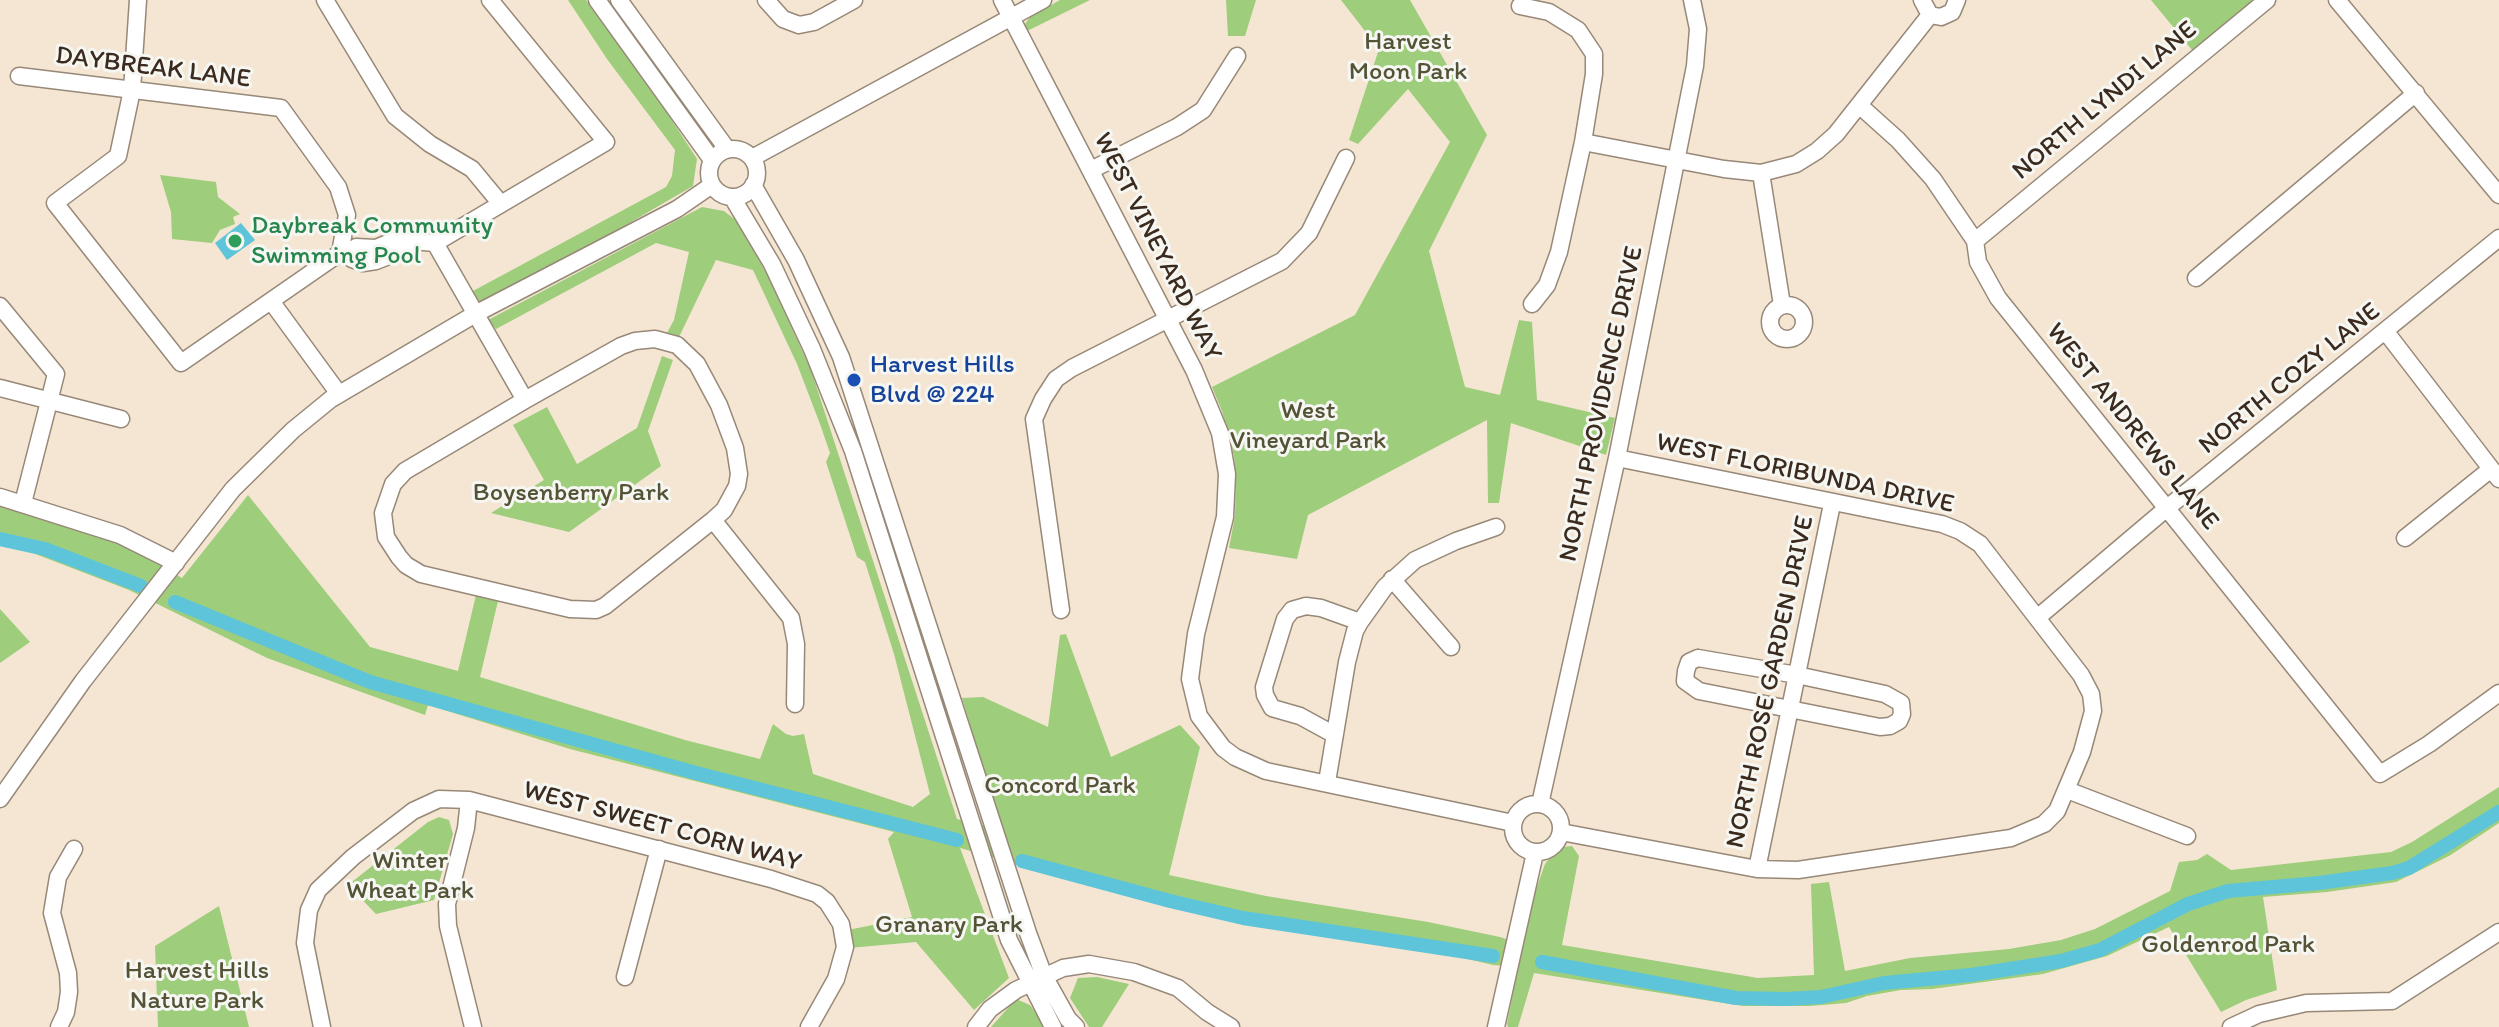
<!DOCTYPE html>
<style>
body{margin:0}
canvas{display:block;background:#f4e6d2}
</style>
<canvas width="2499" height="1027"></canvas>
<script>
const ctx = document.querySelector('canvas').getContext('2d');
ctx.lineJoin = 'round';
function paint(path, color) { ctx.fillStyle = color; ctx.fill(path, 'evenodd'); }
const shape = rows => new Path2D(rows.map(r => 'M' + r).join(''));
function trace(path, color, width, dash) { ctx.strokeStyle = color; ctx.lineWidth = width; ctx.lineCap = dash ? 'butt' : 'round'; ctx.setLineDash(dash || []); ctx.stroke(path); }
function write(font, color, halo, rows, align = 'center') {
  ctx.font = font + ' Itim,sans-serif'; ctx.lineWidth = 6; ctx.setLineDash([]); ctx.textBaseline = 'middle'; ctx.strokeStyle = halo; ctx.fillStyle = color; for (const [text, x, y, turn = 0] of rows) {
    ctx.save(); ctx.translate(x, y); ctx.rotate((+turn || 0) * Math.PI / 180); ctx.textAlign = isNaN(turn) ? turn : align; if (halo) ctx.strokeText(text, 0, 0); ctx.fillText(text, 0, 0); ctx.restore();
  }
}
const green = shape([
 [568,0,586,0,660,102,697,159,693,186,490,304,479,301,473,291,666,187,672,176,675,150,607,59],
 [1060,0,1090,0,1025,32,1025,24,1030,17],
 [1226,0,1256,0,1245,36,1228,36],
 [1341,0,1410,0,1487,135,1429,251,1465,387,1500,395,1519,320,1532,322,1537,400,1615,418,1606,455,1511,423,1499,503,1488,503,1487,420,1308,515,1297,559,1229,548,1235,516,1236,482,1234,456,1222,411,1212,387,1355,315,1450,142,1408,89,1358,144,1349,140,1379,49],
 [2151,0,2267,0,2197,56],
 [160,175,216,182,218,197,240,214,233,217,235,224,220,230,212,243,172,239,171,212],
 [702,207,724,211,737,221,768,276,811,370,957,819,1002,830,962,698,983,697,1048,727,1060,635,1066,634,1111,757,1180,725,1200,747,1169,875,1266,896,1428,922,1500,937,1523,945,1533,898,1545,864,1554,852,1563,847,1572,846,1579,856,1562,945,1758,978,1814,975,1811,884,1829,882,1845,971,1910,958,2009,949,2061,940,2095,929,2170,891,2179,862,2197,860,2207,854,2231,870,2391,852,2412,842,2499,787,2499,823,2449,856,2396,882,2327,892,2263,897,2277,990,2246,1000,2221,1012,2169,927,2107,956,2043,974,1932,989,1901,990,1867,996,1846,1003,1810,1006,1743,1006,1534,973,1518,1027,1508,1027,1507,1024,1518,967,1493,965,1442,953,1245,923,1160,904,960,848,1009,978,974,1010,916,942,849,948,848,930,912,917,888,839,894,832,570,749,428,705,425,715,267,658,129,590,25,550,0,544,0,506,132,548,182,578,248,495,370,647,458,671,476,595,498,601,480,677,685,740,760,759,773,724,786,734,793,736,804,734,813,774,913,807,930,794,894,654,865,562,857,557,826,462,830,453,820,424,797,364,753,270,716,260,679,337,667,333,674,320,689,252,656,243,496,329,488,320],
 [662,356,673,360,648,431,661,466,569,532,491,513,544,480,513,425,547,407,577,464,637,428],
 [0,609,30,642,0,663],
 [439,817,449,820,453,834,434,900,376,914,348,885,428,822],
 [219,906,249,1027,158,1027,155,946],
 [1097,977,1129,984,1102,1027,1089,1027,1070,998,1078,978],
 [1016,999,1030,1005,1046,1027,991,1027]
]);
const water = shape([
 [241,223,255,240,227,260,215,243]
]);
const canal = shape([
 [0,539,45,549,141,586],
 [175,602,370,682,696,773,957,840],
 [1022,861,1170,901,1243,918,1493,956],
 [1542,962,1736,998,1786,999,1821,997,1884,983,1971,975,2061,961,2100,950,2188,904,2228,891,2319,883,2392,873,2409,868,2499,812]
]);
const minor = shape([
 [138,0,132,90,118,156,55,203,181,363,340,253,348,254],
 [325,0,395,116,430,144,472,169,501,204],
 [597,0,712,160],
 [619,0,727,149],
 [766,0,783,19,799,25,814,22,854,0],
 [1002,0,1194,370,1220,433,1227,474,1225,517,1196,634,1190,679,1199,716,1223,748,1235,757,1266,771,1513,823],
 [1922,0,1930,15,1941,17,1952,12,1957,0],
 [2337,0,2499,195],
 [1520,6,1549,12,1578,30,1594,54,1594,74,1583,142,1559,252,1547,285,1532,304],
 [19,76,281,108,338,187,347,215,340,253],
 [1859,105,1898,140,1933,179,1975,241,1978,262,1998,298,2380,774,2429,744,2499,693],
 [1583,142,1724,169,1761,173,1796,164,1817,151,1836,134,1930,15],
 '709 173a24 24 0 1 1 48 0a24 24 0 1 1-48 0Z',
 [752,158,1043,0],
 [1091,170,1177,127,1203,110,1237,56],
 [1761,173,1782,305],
 [753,185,796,260,841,357,1028,933,1044,976,1068,1019,1076,1027],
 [732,197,772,264,812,349,853,451,1009,940,1053,1027],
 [412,241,406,249,376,261,363,263,352,259,348,254,356,247,376,248,402,237,412,241,435,243],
 [1975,241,2267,0],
 [435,243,606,142,490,0],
 [435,243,525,400],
 [2196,278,2416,93],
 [271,301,339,394],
 '1770 322a17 17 0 1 1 34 0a17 17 0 1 1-34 0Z',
 [0,306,56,374,23,503],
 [2386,332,2499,479],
 [655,339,677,345,697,364,719,405,735,448,739,474,737,486,724,510,713,520,605,606,596,610,570,609,421,574,406,565,399,557,386,537,383,513,393,484,405,471,525,400,621,346,635,341,655,339],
 [0,388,121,419],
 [0,497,120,535,176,563],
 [713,520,791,618,796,644,795,704],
 [2405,538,2491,469],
 [1392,579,1451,647],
 [1061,610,1034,419,1043,399,1056,379,1072,368,1282,261,1309,233,1346,158],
 [2037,618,2167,508,2499,238],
 [1698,658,1797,675,1885,694,1901,703,1902,714,1899,721,1890,726,1880,727,1699,691,1685,681,1686,671,1689,662,1698,658],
 [1333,734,1300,716,1272,708,1265,695,1264,687,1285,619,1292,610,1306,606,1321,608,1360,622],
 [1327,782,1347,662,1355,631,1360,622,1385,587,1415,560,1456,541,1496,527],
 [2067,790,2187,836],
 [0,799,83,681,233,489,293,430,331,399,477,313,677,209,712,185],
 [469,800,466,828,447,904,448,926,473,1027],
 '1513 828a24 24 0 1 1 48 0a24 24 0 1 1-48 0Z',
 [1540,804,1617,458,1695,66,1698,29,1692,0],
 [1561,832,1757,869,1798,870,2011,838,2044,824,2057,811,2082,752,2093,711,2091,694,2081,675,1980,544,1960,531,1942,524,1617,458],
 [1757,869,1832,504],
 [625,977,659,849],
 [59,1027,66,1012,69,992,68,973,52,913,58,877,74,849],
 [322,1027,305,943,309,910,318,890,353,857,413,811,439,799,469,800,771,879,817,894,827,902,841,924,845,947,836,979,809,1027],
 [976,1027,990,1009,1016,990,1063,968,1089,964,1134,972,1178,988,1207,1012,1231,1027],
 [1496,1027,1535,853],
 [2231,1027,2259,1014,2306,1003,2392,1001,2499,932]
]);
const markers = [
 [235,241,8,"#2e9e5b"],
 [854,380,8,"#1a4fb4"]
];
const parkNames = [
 ["Harvest",1408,42],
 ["Moon Park",1408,72],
 ["West",1308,411],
 ["Vineyard Park",1308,441],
 ["Boysenberry Park",571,493],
 ["Concord Park",1060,786],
 ["Winter",410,861],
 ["Wheat Park",410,891],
 ["Granary Park",949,925],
 ["Goldenrod Park",2228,945],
 ["Harvest Hills",197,971],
 ["Nature Park",197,1001]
];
const streetNames = [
 ["DAYBREAK LANE",153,68,7],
 ["NORTH LYNDI LANE",2105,101,-40],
 ["WEST VINEYARD WAY",1157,247,63],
 ["NORTH COZY LANE",2290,379,-39],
 ["NORTH PROVIDENCE DRIVE",1602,404,-78],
 ["WEST ANDREWS LANE",2132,427,51],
 ["WEST FLORIBUNDA DRIVE",1805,474,12],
 ["NORTH ROSE GARDEN DRIVE",1771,682,-78],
 ["WEST SWEET CORN WAY",662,827,15]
];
const leisureNames = [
 ["Daybreak Community",251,226],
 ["Swimming Pool",251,256]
];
const transitNames = [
 ["Harvest Hills",870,365],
 ["Blvd @ 224",870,395]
];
paint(green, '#9ecd7c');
paint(water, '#5dc4da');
trace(canal, '#5dc4da', 14);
trace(minor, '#988878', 19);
trace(minor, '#fff', 16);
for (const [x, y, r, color] of markers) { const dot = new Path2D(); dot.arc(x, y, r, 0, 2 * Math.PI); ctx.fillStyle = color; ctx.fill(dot); trace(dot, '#f6f6f2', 3); }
write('26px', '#545336', '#f6f6f2', parkNames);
write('26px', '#3b2a1e', '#f6f6f2', streetNames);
write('26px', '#27864d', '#f6f6f2', leisureNames, 'left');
write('26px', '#164399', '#f6f6f2', transitNames, 'left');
</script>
